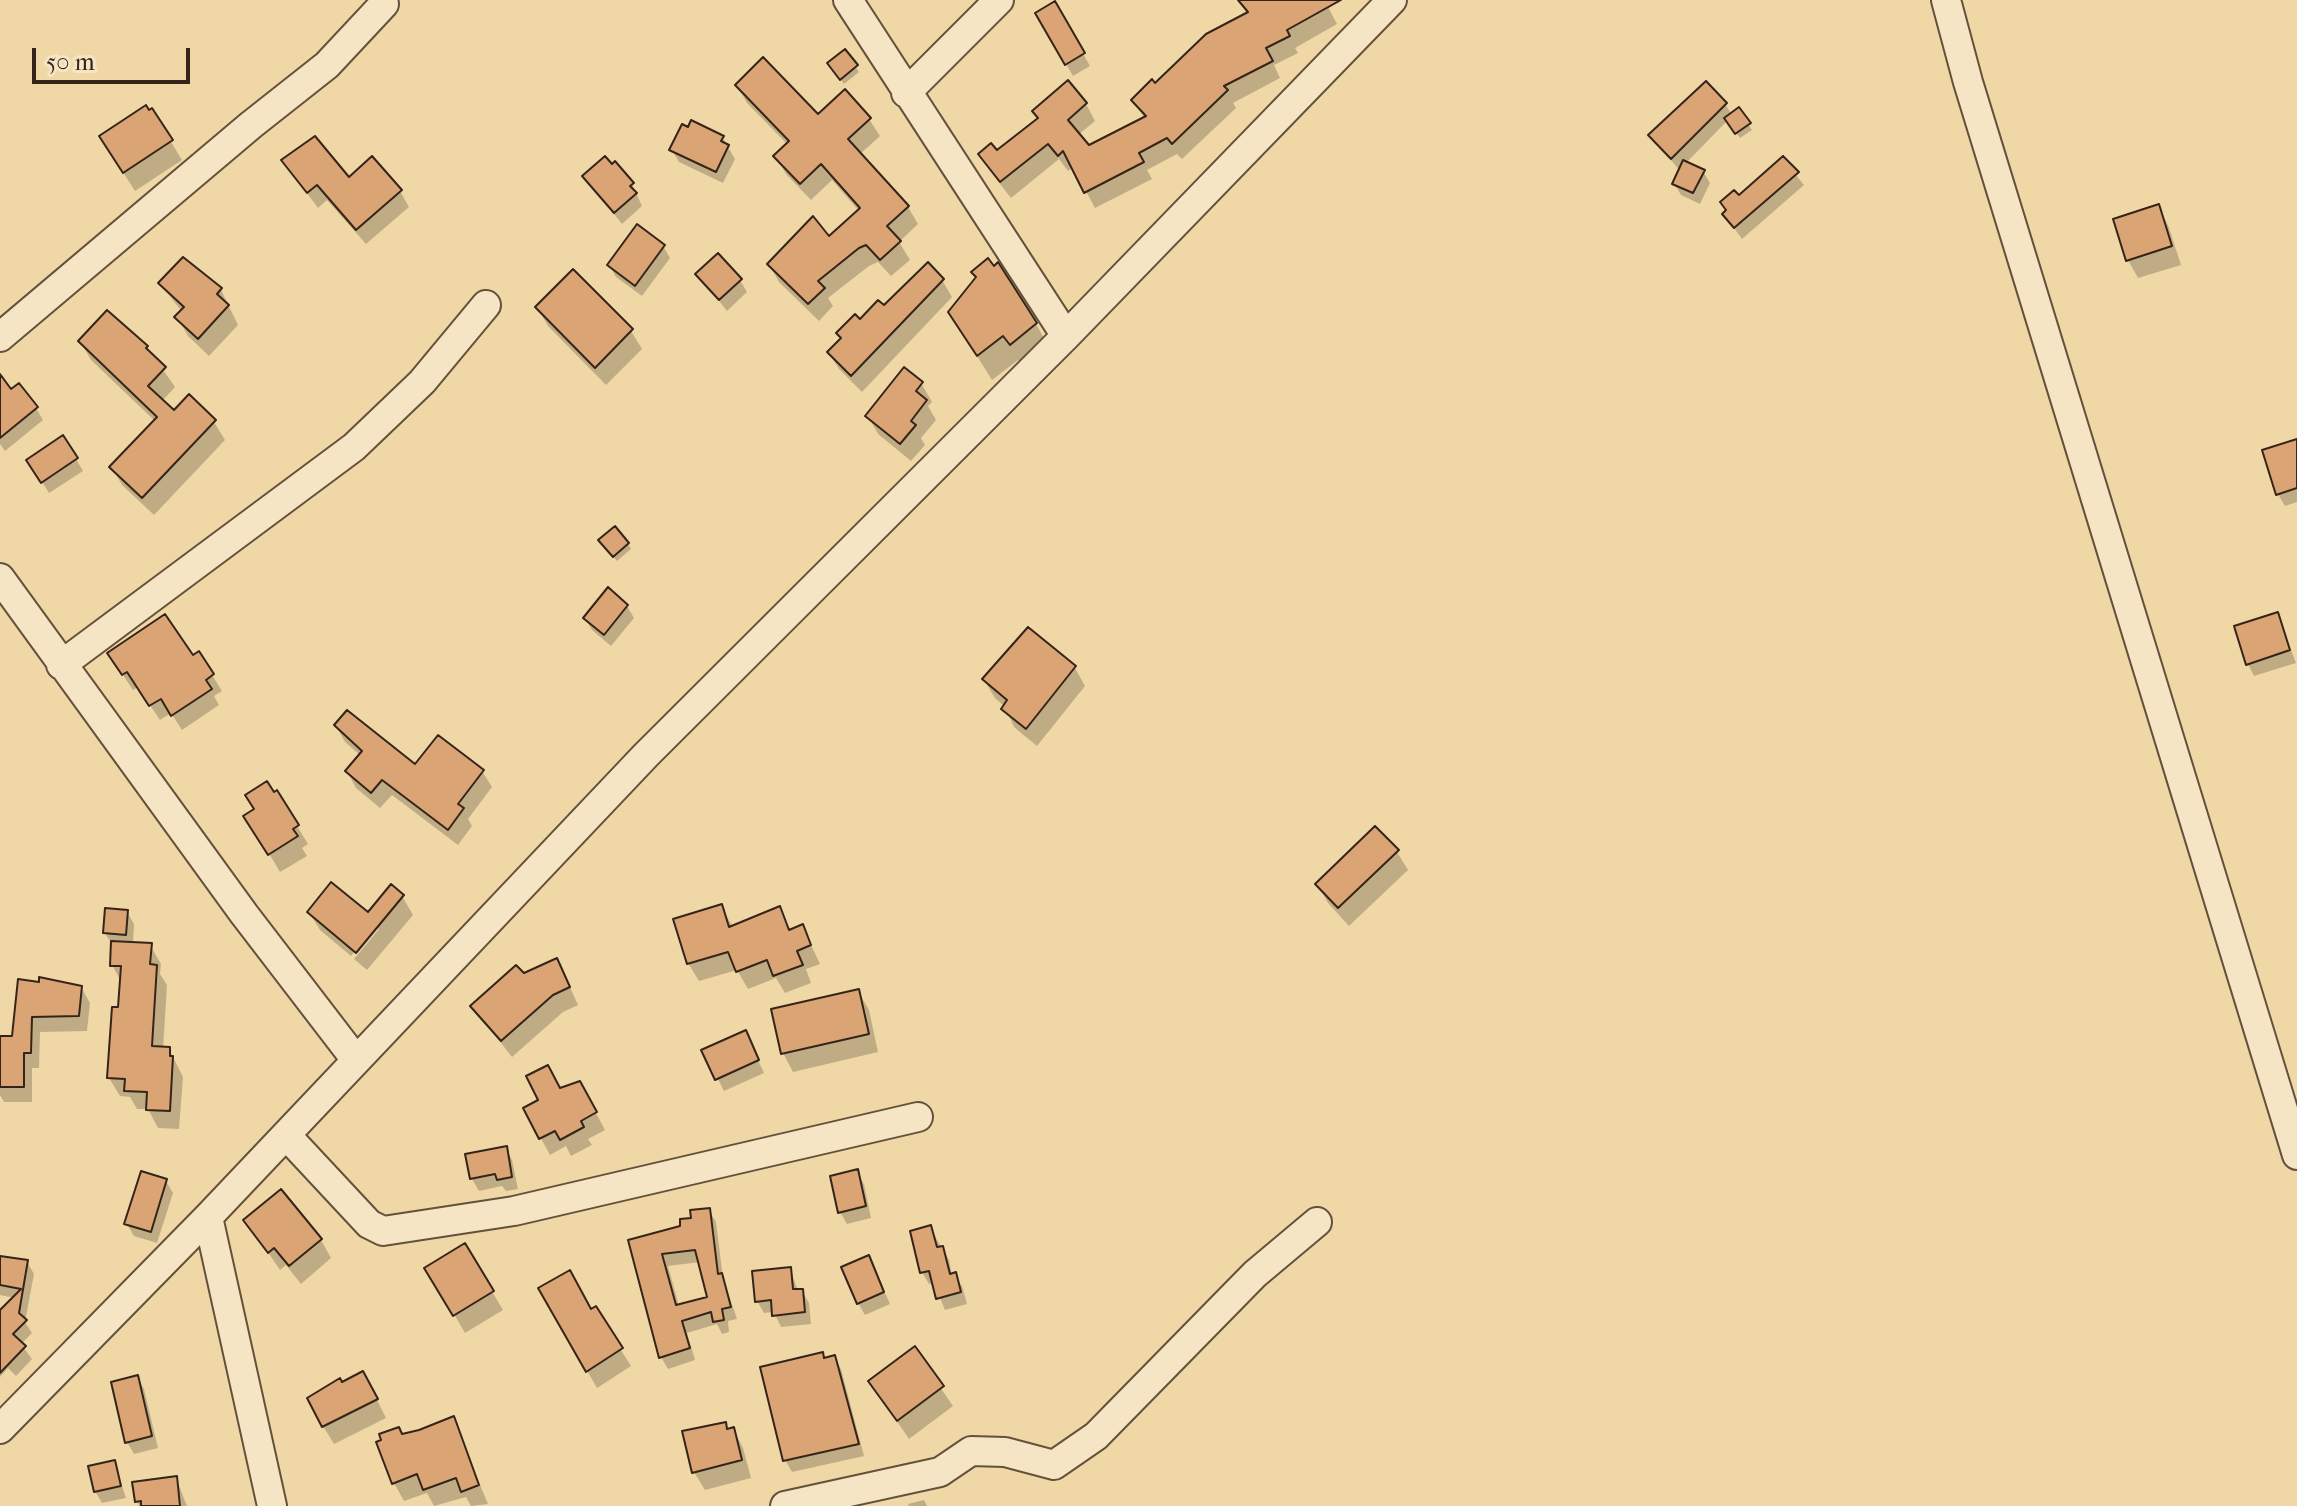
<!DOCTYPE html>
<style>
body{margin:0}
#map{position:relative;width:2297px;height:1506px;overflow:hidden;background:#f0d7a6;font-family:"IM FELL French Canon",serif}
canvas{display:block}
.scale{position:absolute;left:32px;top:48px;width:158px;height:36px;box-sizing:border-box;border:4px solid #352419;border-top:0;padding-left:10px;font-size:24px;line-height:28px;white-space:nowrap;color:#352419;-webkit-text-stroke:6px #f5e5c5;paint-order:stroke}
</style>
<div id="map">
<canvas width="2297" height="1506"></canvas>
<div class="scale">50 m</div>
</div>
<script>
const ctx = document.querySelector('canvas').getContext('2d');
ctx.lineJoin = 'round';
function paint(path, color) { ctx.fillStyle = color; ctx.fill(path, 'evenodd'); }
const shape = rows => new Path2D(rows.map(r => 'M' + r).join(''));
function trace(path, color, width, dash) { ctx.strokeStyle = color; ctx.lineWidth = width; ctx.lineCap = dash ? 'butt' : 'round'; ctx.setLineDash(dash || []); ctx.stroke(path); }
const shadow = shape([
 [1237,0,1336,0,1327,5,1337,24,1295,48,1298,53,1274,65,1280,78,1233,103,1236,108,1182,159,1177,154,1147,170,1152,179,1095,208,1073,167,1068,171,1059,159,1011,198,990,171,980,154,997,153,1039,120,1086,104,1095,121,1078,135,1089,148,1145,119,1133,100,1249,15],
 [1055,4,1090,66,1073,76,1037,14],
 [845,52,859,72,844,84,833,69],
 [737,85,818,117,869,119,880,136,860,154,908,207,918,224,899,242,910,260,891,276,878,262,869,266,828,298,833,306,819,321,779,282,769,264,828,239,859,211,832,180,811,200,786,174,776,156,788,145,747,103],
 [1725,104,1732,115,1739,110,1752,130,1740,138,1728,120,1686,163,1703,171,1710,183,1700,204,1681,195,1674,183,1680,171,1651,136],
 [152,111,182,160,135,191,112,155],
 [689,129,722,137,735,159,723,183,679,162,672,150],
 [1783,159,1804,185,1742,239,1724,214],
 [283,161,400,191,409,207,366,244,327,200,318,208],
 [584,176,632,184,642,206,622,224],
 [2158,207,2168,225,2181,265,2138,278,2128,260],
 [663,246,670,258,642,296,616,277,609,265],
 [183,260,221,290,238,325,209,356,188,336,177,317,182,312,160,283],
 [573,272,631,331,642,349,606,385,548,326,537,307],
 [698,274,740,280,747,292,727,311],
 [942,280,952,297,862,392,839,369,829,353,860,322],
 [950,313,1036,324,1050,349,1025,368,1018,360,992,380],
 [80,341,147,347,175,387,162,401,174,413,214,422,225,440,154,515,122,485,112,467,155,421,91,360],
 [921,383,932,402,928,406,936,420,921,438,925,445,911,461,878,434,868,416],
 [0,387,36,408,43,420,5,451,0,444],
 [2297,446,2297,502,2285,506,2278,494],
 [76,459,83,471,49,493,36,472],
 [628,544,631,549,617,561,604,546],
 [627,606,634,618,611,646,592,630,585,618],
 [2277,614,2296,663,2254,676,2248,664],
 [1028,630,1075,668,1085,686,1037,746,1014,727,1005,707,995,698,984,680],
 [198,653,222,691,214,696,219,705,182,730,171,713,160,720,138,687,133,690,119,669],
 [336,726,416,767,482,771,492,787,468,819,472,826,458,845,392,795,380,808,356,788,347,771,361,756,345,742],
 [297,826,308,844,302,848,307,856,280,872,257,833],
 [1397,852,1408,870,1349,926,1328,903,1317,884],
 [402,896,413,915,367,970,354,959,379,929,376,926,351,956,320,930,309,912,368,914],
 [721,907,733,927,779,909,791,931,802,926,820,964,806,969,811,983,785,993,776,978,748,989,737,970,699,981,688,963],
 [127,912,134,924,133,944,150,945,161,964,160,974,167,985,163,1049,169,1049,183,1077,179,1129,158,1128,148,1109,137,1109,130,1097,120,1096,109,1078,122,983,112,965,113,946,105,933],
 [523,976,566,978,578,1005,563,1012,512,1057,472,1006],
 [19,982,81,987,90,1003,87,1031,40,1032,39,1068,32,1068,32,1102,4,1102,0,1095,0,1038,14,1038],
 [858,991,869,1010,878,1052,793,1072,783,1053],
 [745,1032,764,1073,724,1091,704,1051],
 [560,1090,589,1100,605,1130,588,1139,592,1145,571,1156,566,1146,550,1155,525,1109],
 [506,1148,512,1160,518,1189,506,1191,502,1186,479,1191,472,1179,468,1156],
 [857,1172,864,1184,871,1218,847,1224,840,1212],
 [166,1181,173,1193,157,1243,134,1236,127,1224],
 [709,1210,716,1222,723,1278,737,1319,728,1321,729,1332,722,1334,717,1324,687,1333,695,1360,668,1369,661,1357,630,1241,683,1228],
 [700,1262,709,1298,679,1306,668,1266],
 [246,1220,321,1240,331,1258,301,1284,286,1265,280,1270],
 [930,1228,949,1260,952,1275,962,1286,967,1304,945,1310,934,1283,929,1284,922,1272],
 [465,1246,503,1310,465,1333,427,1268],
 [0,1258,27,1262,34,1274,25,1322,32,1333,21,1344,32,1359,16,1376,8,1368,0,1377,0,1313,15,1298,0,1295],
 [790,1269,798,1291,802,1291,809,1303,811,1324,781,1327,774,1312,764,1313,757,1301],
 [875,1270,890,1304,865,1315,858,1303],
 [540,1289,591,1312,595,1309,631,1366,597,1388],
 [914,1349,953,1406,909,1439,870,1382],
 [834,1357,841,1369,864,1456,792,1472,785,1460],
 [138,1378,144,1389,158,1448,134,1454,127,1442],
 [342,1384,373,1392,386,1418,334,1444,323,1426],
 [453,1419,488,1504,471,1506,466,1497,434,1506,427,1493,404,1501,394,1483,402,1436],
 [725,1424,728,1431,733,1429,743,1448,751,1478,705,1490,694,1472],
 [114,1462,126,1498,102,1503,95,1491],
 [176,1478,187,1506,139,1506,137,1501],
 [924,1500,927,1506,909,1506,908,1504]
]);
const building = shape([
 [1238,0,1341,0,1287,30,1290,36,1266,48,1273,61,1224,86,1228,90,1172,144,1167,138,1139,153,1144,162,1084,193,1063,151,1058,156,1048,144,1000,182,978,154,991,143,997,150,1038,118,1032,111,1068,80,1087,103,1068,120,1089,145,1146,116,1131,100,1152,79,1155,83,1206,34,1248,12,1238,0],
 [1055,1,1085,53,1065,65,1035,13,1055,1],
 [845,49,858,65,840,80,827,63,845,49],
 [763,57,818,114,845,89,871,118,848,139,909,206,887,226,901,241,880,260,866,245,859,248,818,281,825,288,808,304,767,264,813,216,829,236,860,208,821,164,800,184,773,156,789,141,735,85,763,57],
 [1706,81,1727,103,1671,159,1648,135,1706,81],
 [146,105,149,110,152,108,173,140,123,173,99,136,146,105],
 [1739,107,1751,123,1735,134,1724,118,1739,107],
 [691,120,724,136,721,141,729,145,716,172,669,150,682,124,688,127,691,120],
 [315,136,349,177,372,156,402,190,356,230,317,185,307,193,281,160,315,136],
 [605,156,612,164,615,161,634,183,630,186,637,193,614,213,582,176,605,156],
 [1783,156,1799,172,1734,228,1722,214,1726,210,1720,202,1734,190,1739,195,1783,156],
 [1683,160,1705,170,1693,193,1672,184,1683,160],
 [2159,204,2172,246,2126,261,2113,219,2159,204],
 [637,224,665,245,635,286,607,265,637,224],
 [718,253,742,279,719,300,695,274,718,253],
 [183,257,222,288,217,294,229,305,198,339,174,317,184,307,158,283,183,257],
 [988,258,994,266,998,262,1037,323,1010,345,1003,336,977,356,948,312,976,277,971,272,988,258],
 [928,262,944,279,851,376,827,352,841,338,836,333,855,314,860,319,878,300,884,305,928,262],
 [573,269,633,329,595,368,535,307,573,269],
 [107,310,148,346,146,348,166,367,148,386,174,410,189,394,216,420,142,498,109,467,157,417,78,341,107,310],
 [904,367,923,382,916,391,927,400,911,421,916,425,900,444,865,416,904,367],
 [0,374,11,389,19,383,38,407,0,438,0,374],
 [63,435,78,458,41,483,26,460,63,435],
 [2297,439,2297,488,2276,495,2262,450,2297,439],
 [615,526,629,543,613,557,598,540,615,526],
 [608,587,628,605,604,635,583,618,608,587],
 [2278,612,2290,650,2246,665,2234,626,2278,612],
 [165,614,193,655,199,651,214,674,206,680,212,689,171,716,161,699,149,706,127,672,122,675,107,653,165,614],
 [1028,627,1076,666,1026,729,1001,709,1007,700,982,679,1028,627],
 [347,710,415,764,438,735,484,770,458,804,464,808,448,830,382,780,371,793,345,771,362,751,334,725,347,710],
 [267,781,274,792,277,790,299,825,293,829,298,836,268,855,243,816,254,809,245,795,267,781],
 [1375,826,1399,850,1338,908,1315,884,1375,826],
 [331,882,368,912,391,884,404,895,356,953,307,912,331,882],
 [722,904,729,927,780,906,789,930,803,924,811,945,797,951,803,965,773,976,767,960,736,972,728,952,687,964,673,919,722,904],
 [105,908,128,910,126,935,103,933,105,908],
 [111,941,152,943,150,964,157,965,152,1046,170,1047,170,1056,173,1056,170,1111,146,1110,147,1092,124,1091,125,1079,107,1078,112,1007,118,1007,121,966,110,966,111,941],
 [557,958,570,987,553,995,501,1041,470,1006,516,965,524,973,557,958],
 [39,977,82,986,79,1016,32,1017,31,1053,24,1053,24,1087,0,1087,0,1036,12,1036,18,979,39,982,39,977],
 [859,989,869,1034,781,1054,771,1009,859,989],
 [746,1030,759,1060,715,1080,701,1050,746,1030],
 [548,1065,560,1088,580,1081,597,1112,581,1121,584,1127,560,1140,555,1131,539,1139,523,1108,538,1100,526,1076,548,1065],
 [507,1146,512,1177,497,1180,495,1174,470,1179,465,1154,507,1146],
 [858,1169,866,1206,838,1213,830,1176,858,1169],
 [141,1171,167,1179,151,1232,124,1224,141,1171],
 [281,1189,322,1239,289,1266,274,1248,268,1253,243,1220,281,1189],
 [710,1208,718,1274,722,1273,731,1307,722,1309,724,1320,713,1322,711,1312,682,1321,690,1348,659,1358,628,1240,680,1226,680,1219,691,1218,690,1210,710,1208],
 [695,1250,707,1297,676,1305,662,1254,695,1250],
 [931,1225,937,1247,943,1246,950,1274,956,1272,961,1292,936,1299,929,1271,920,1273,910,1231,931,1225],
 [465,1243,494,1291,453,1316,424,1268,465,1243],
 [869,1255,884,1292,857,1304,841,1267,869,1255],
 [0,1256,28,1260,19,1313,27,1320,13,1334,26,1346,0,1373,0,1310,21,1289,0,1285,0,1256],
 [791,1267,793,1289,803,1289,805,1312,772,1316,771,1300,755,1302,752,1271,791,1267],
 [570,1270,591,1309,596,1306,623,1348,586,1372,538,1288,570,1270],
 [915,1346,944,1386,897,1421,868,1381,915,1346],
 [823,1352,824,1358,835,1355,859,1444,783,1461,760,1367,823,1352],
 [363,1371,378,1399,322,1427,307,1398,340,1378,342,1382,363,1371],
 [138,1375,152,1436,125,1443,111,1382,138,1375],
 [454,1416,479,1485,461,1492,456,1478,423,1490,417,1474,392,1484,376,1442,381,1440,379,1434,399,1427,402,1434,419,1430,454,1416],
 [726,1422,727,1429,734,1427,742,1460,692,1473,682,1431,726,1422],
 [115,1460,121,1486,94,1492,88,1466,115,1460],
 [177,1476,180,1506,141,1506,141,1501,135,1502,132,1482,177,1476]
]);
const minor = shape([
 [848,0,1066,336],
 [1946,0,1968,82,2297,1155],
 [906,93,999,0],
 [0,337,251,125,327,65,384,4],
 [0,578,244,914,356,1060],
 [61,665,354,447,422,382,486,305],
 [286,1135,369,1224,383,1231,514,1211,918,1117],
 [208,1217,272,1506],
 [0,1429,208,1217,646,755,1066,336,1392,0],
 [785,1506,940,1472,971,1451,1005,1452,1054,1465,1096,1436,1255,1274,1317,1222]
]);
paint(shadow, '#0003');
paint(building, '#daa474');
trace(building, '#352419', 2);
trace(minor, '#64513c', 32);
trace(minor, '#f5e5c5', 28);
</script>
